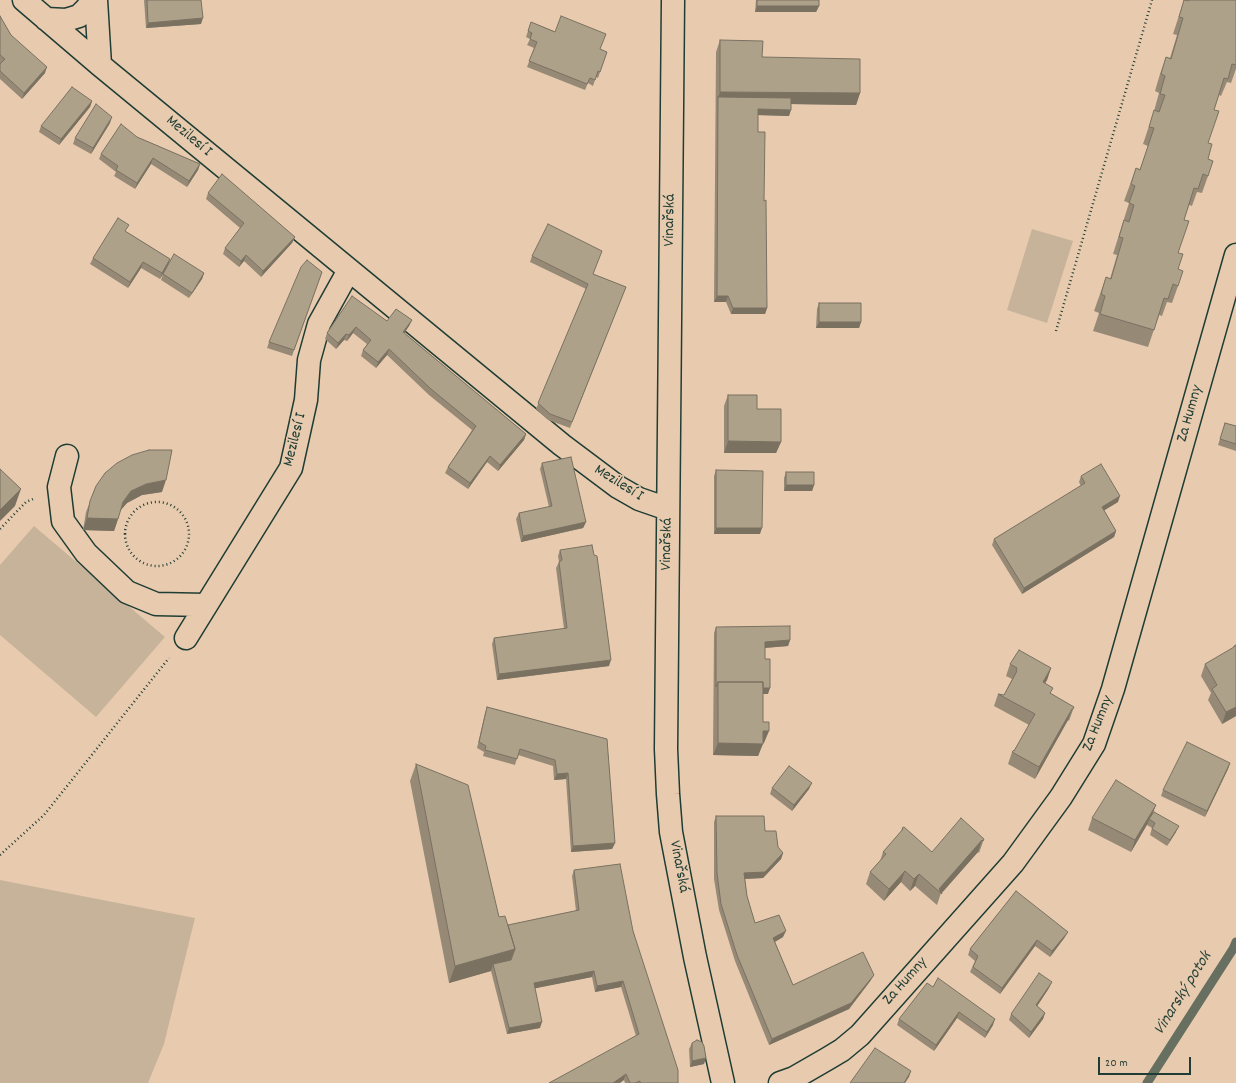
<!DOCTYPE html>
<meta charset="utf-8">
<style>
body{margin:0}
#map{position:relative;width:1236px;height:1083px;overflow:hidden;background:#e8cbaf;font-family:Dekko,sans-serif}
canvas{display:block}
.scale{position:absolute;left:1098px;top:1057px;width:93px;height:18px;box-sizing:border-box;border:2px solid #1f3d34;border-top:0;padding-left:5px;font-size:12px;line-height:14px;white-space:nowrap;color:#1f3d34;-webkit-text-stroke:3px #e8cbaf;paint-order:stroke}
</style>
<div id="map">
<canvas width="1236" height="1083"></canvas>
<div class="scale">20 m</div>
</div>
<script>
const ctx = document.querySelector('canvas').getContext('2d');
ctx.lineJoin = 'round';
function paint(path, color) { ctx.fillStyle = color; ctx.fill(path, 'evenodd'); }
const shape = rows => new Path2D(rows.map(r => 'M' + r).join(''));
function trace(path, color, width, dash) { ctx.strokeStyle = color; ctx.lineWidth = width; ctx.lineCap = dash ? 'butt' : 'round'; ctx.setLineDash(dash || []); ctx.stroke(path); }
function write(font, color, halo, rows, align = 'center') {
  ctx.font = font + ' Dekko,sans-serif'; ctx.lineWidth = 3; ctx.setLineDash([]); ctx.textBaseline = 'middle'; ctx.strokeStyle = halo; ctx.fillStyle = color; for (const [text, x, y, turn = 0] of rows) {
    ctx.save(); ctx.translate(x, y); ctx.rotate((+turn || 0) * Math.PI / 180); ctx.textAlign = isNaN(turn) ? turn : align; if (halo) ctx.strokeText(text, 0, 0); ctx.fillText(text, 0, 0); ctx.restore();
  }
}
const green = shape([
 [1032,229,1073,241,1047,323,1007,310],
 [34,526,165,637,96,717,0,635,0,565],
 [0,880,195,918,164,1044,148,1083,0,1083]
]);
const stream = shape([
 [1147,1083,1233,949,1236,942]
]);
const path = shape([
 [1056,331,1152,0],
 '125 534a32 32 0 1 1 64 0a32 32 0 1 1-64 0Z',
 [0,529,26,502,33,499],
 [0,855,44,815,169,658]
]);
const minor = shape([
 [24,0,100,65,562,445,618,487,639,499,668,509],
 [96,0,100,65],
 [673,0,666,749,668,794,671,832,695,957,723,1083],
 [46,19,66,20,79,16,87,8,92,0],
 [67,456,59,487,63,521,86,553,127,592,156,604,206,605],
 [186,638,291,468,306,400,309,360,319,324,349,270],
 [780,1083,794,1078,827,1059,842,1050,860,1035,1013,863,1061,797,1094,744,1113,689,1236,255]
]);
const wall = shape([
 [144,0,201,0,201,24,146,28],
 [756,0,819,0,819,6,816,12,755,12],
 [1184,0,1188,1,1236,0,1236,69,1231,83,1227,82,1221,96,1219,95,1214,110,1208,143,1208,176,1202,193,1197,192,1192,206,1189,205,1184,220,1178,253,1178,286,1172,303,1167,302,1162,316,1159,315,1148,347,1093,331,1099,313,1094,311,1106,277,1110,279,1117,255,1113,254,1129,203,1124,201,1136,168,1140,169,1148,146,1143,144,1154,111,1159,93,1155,91,1160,74,1166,57,1170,58,1177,35,1173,34],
 [0,16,11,35,45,73,22,99,0,79,0,64,1,63,0,63],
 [531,22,607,52,598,78,596,77,593,86,588,83,585,90,527,67,534,48,527,45,530,39,526,37],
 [720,40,762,57,860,93,856,105,791,104,789,116,758,115,758,132,764,201,767,308,765,314,731,314,726,302,714,302,716,52],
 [92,101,90,107,59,145,39,132,41,126],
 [110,123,91,154,73,144,75,138],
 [137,137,200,164,198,170,187,187,151,164,135,189,114,176,116,172,99,159,101,154],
 [208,193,295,237,292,243,261,277,244,261,239,267,223,254,225,248,240,228,206,199],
 [127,232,170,259,168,265,160,279,141,268,128,288,90,264,93,258],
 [532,256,593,274,626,287,570,428,548,420,536,409,586,289,530,262],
 [322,272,292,356,267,348,269,342],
 [204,273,202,279,189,298,161,280,163,274],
 [819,303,861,322,859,328,816,328,817,309],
 [412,320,409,326,404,333,526,434,524,440,498,471,487,462,468,489,445,473,448,467,472,430,429,395,387,355,376,368,361,356,363,350,367,344,353,333,347,341,344,340,336,349,325,339,327,333,387,321],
 [728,395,757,409,781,442,776,453,724,453,724,406],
 [1225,423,1236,426,1236,451,1218,445],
 [542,463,586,522,583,528,521,542,516,519,519,513,549,507,540,469],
 [716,470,760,534,714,534,714,476],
 [786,472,814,485,812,491,784,491,784,478],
 [1081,476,1118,502,1104,510,1116,531,1114,537,1022,594,992,545,994,539,1081,486,1079,482],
 [96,486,162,492,142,495,127,503,120,511,118,519,114,531,83,530,86,512],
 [560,550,609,666,497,680,492,644,494,638,564,629,556,568,559,562,558,556],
 [716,627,790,640,788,646,765,648,765,659,768,694,763,694,763,722,764,743,763,743,758,756,713,755,714,633],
 [1236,645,1236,716,1222,724,1208,700,1211,693,1201,676,1205,664,1233,648,1234,646],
 [1010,664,1051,668,1047,680,1045,683,1051,694,1074,707,1069,721,1068,720,1035,779,1008,764,1012,752,1014,751,1029,725,994,706,998,694,1004,695,1012,679,1006,676],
 [487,707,607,739,615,843,612,849,571,852,566,779,554,780,553,766,518,755,515,765,483,756,484,752,477,748,485,713],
 [1230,763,1228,769,1205,817,1161,796,1163,790],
 [416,764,499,917,508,925,576,911,572,876,574,870,633,931,678,1083,625,1083,624,1080,636,1036,621,987,595,992,592,977,535,988,540,1028,507,1034,491,971,449,983,410,781],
 [772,788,809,789,792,811,770,794],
 [1156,805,1152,815,1176,832,1167,846,1150,835,1152,828,1147,825,1148,823,1131,852,1088,830,1092,818],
 [716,816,765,831,783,853,781,859,763,878,745,879,747,896,755,923,783,937,775,942,793,985,871,980,849,1009,769,1045,735,961,719,910,714,879,714,822],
 [902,828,932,852,984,839,979,853,978,852,941,893,937,905,915,886,910,891,901,882,884,901,866,884,870,872,880,861,883,852,901,832],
 [1016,891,1065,937,1050,957,1035,946,1000,994,970,972,975,961,968,955,970,949],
 [933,987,993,1025,985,1038,957,1018,934,1051,897,1025,899,1019],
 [1049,988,1037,1006,1045,1013,1043,1019,1029,1038,1009,1020,1011,1014],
 [692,1043,704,1064,690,1067,689,1049]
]);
const shadedWall = shape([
 [757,6,819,6,816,12,755,12],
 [203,18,201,24,146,28,148,23],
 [47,67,45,73,22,99,24,93],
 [720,92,860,93,856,105,718,103,718,97,716,103],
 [92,101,90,107,59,145,61,139],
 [758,109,791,110,789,116,756,115],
 [112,117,110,123,91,154,93,148],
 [153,158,151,164,135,189,137,183],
 [200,164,198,170,187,187,189,181],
 [295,237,292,243,261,277,263,271],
 [246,255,244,261,239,267,241,261],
 [170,259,168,265,160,279,162,273],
 [143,262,141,268,128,288,130,282],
 [204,273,202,279,189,298],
 [717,296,728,296,726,302,714,302],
 [733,308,767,308,765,314,731,314],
 [412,320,409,326,401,338,403,332],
 [819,322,861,322,859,328,816,328],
 [356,327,353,333,347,341,349,335],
 [346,334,344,340,336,349,338,343],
 [389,349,387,355,376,368,378,362],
 [526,434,524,440,498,471,500,465],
 [728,441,781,442,776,453,724,453],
 [490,456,487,462,468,489,470,483],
 [166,480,162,492,142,495,127,503,118,513,123,502,131,491,146,484],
 [786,485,814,485,812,491,784,491],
 [21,489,15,506,0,521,0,510],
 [1120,496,1118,502,1100,513,1102,507],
 [87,518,118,519,114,531,83,530],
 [586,522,583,528,521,542,523,536],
 [716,528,762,528,760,534,714,534],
 [1116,531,1114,537,1022,594,1024,588],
 [790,640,788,646,763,648,765,642],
 [611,660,609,666,497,680,499,674],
 [1051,668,1047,680,1039,694,1043,682],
 [718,687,770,688,768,694,718,693],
 [1236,707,1236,716,1222,724,1226,712],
 [1072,709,1068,720,1035,779,1039,767],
 [763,731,769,731,764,743,759,743],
 [718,743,763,744,758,756,713,755],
 [1230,763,1228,769,1205,817,1207,811],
 [568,773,566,779,554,780,557,774],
 [812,783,809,789,792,811,794,805],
 [1156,805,1151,817,1149,819,1148,823,1131,852,1135,840],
 [1179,826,1176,832,1167,846,1170,840],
 [982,840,978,852,941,894,939,889],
 [615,843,612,849,571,852,573,846],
 [783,853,781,859,763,878,742,879,744,873],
 [905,871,901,882,884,901,889,889],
 [919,874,915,886,910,891,914,879],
 [786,931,783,937,771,944,773,938],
 [1068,932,1065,937,1050,957,1052,951],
 [1037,940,1035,946,1000,994,1002,988],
 [515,949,508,966,493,964,491,971,449,983,455,966],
 [594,971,592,977,532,989,534,983],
 [874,975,871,980,849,1009,769,1045,772,1039],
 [623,981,621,987,595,992,597,986],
 [1052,982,1049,988,1034,1011,1036,1005],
 [959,1012,957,1018,934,1051,936,1045],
 [1045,1013,1043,1019,1029,1038,1031,1032],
 [995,1019,993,1025,985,1038,987,1032],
 [542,1022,540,1028,507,1034,509,1028],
 [706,1058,704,1064,690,1067,692,1061],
 [911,1071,909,1077,905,1083,904,1083],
 [626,1074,624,1080,620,1083,613,1083]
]);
const building = shape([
 [147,0,201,0,203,18,148,23,147,0],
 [757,0,819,0,819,6,757,6,757,0],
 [1184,0,1189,1,1189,0,1236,0,1236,65,1232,64,1228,79,1224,78,1214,110,1219,111,1208,143,1212,144,1208,159,1213,161,1208,176,1203,174,1198,189,1194,188,1184,220,1189,221,1178,253,1183,254,1178,269,1183,271,1178,286,1173,284,1168,299,1164,298,1154,330,1100,314,1105,296,1101,294,1106,277,1111,279,1123,238,1119,237,1124,220,1129,222,1134,205,1129,203,1135,186,1131,184,1136,168,1140,170,1154,128,1149,127,1154,110,1159,112,1165,95,1160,94,1165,76,1161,74,1166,57,1171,59,1183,18,1179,17,1184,0],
 [0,16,11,35,47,67,24,93,0,71,0,64,5,59,0,55,0,16],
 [561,16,606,34,600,49,607,52,600,72,598,71,595,80,590,78,587,84,529,61,537,42,530,39,532,33,528,31,531,22,555,32,561,16],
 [720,40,763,41,762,57,860,59,860,93,720,92,720,40],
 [72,87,92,101,61,139,41,126,72,87],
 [718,97,791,98,791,110,758,109,758,132,765,132,764,201,766,200,767,308,733,308,728,296,717,296,718,97],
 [96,104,112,117,93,148,75,138,96,104],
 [121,124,137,137,200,164,189,181,153,158,137,183,116,170,118,166,101,154,121,124],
 [222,174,295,237,263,271,246,255,241,261,225,248,244,223,208,193,222,174],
 [118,218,129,225,125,231,170,259,162,273,143,262,130,282,93,258,118,218],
 [548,224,602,251,593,274,626,287,572,422,550,414,538,403,588,284,532,256,548,224],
 [174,254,204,273,192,293,163,274,174,254],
 [307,260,322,272,294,350,269,342,301,267,307,260],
 [352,296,387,321,396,309,412,320,403,332,526,434,500,465,490,456,470,483,448,467,476,426,431,389,389,349,378,362,363,350,371,340,356,327,349,335,346,334,338,343,327,333,352,296],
 [819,303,861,303,861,322,819,322,819,303],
 [728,395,757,395,757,409,781,409,781,442,728,441,728,395],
 [1225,423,1236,426,1236,444,1220,439,1225,423],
 [149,450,172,450,166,480,146,484,131,491,123,502,118,519,87,518,90,501,96,486,105,473,117,463,132,455,149,450],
 [571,457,586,522,523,536,519,513,552,506,542,463,571,457],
 [1101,464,1120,496,1102,507,1116,531,1024,588,994,539,1085,483,1081,476,1101,464],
 [0,469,21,489,0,510,0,469],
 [716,470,763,471,762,528,716,528,716,470],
 [786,472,814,472,814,485,786,485,786,472],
 [592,545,594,555,597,556,611,660,499,674,494,638,567,628,559,562,562,560,560,550,592,545],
 [790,626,790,640,765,642,765,659,770,659,770,688,763,688,763,682,718,682,716,687,716,627,790,626],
 [1236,645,1236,707,1226,712,1212,689,1217,685,1205,664,1234,647,1234,646,1236,645],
 [1019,650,1051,668,1043,682,1053,688,1050,693,1074,707,1073,709,1072,709,1039,767,1012,752,1014,750,1014,751,1035,714,998,694,1004,695,1017,671,1016,670,1017,668,1010,664,1019,650],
 [718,682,763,682,763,722,769,722,769,731,763,731,763,744,718,743,718,682],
 [487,707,607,739,615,843,573,846,568,773,557,774,555,760,520,749,517,759,485,750,486,746,479,742,487,707],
 [1187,742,1230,763,1207,811,1163,790,1187,742],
 [416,764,468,785,499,917,505,916,515,949,455,966,416,764],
 [789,766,812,783,794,805,772,788,789,766],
 [1116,780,1156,805,1135,840,1092,818,1116,780],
 [1154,812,1179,826,1170,840,1152,829,1155,823,1149,819,1154,812],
 [716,816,764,816,765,831,776,831,778,847,783,853,765,872,744,873,747,896,755,923,779,915,786,931,773,938,793,985,863,952,874,975,851,1003,772,1039,737,955,721,904,717,873,716,816],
 [961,818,984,839,983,841,982,840,939,889,942,894,919,874,914,879,905,871,889,889,870,872,886,854,883,852,903,829,902,828,904,827,932,852,961,818],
 [620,864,633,931,678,1070,678,1083,640,1083,640,1081,635,1083,630,1083,626,1074,613,1083,549,1083,639,1034,623,981,597,986,594,971,534,983,542,1022,509,1028,493,964,511,960,515,949,508,925,579,910,574,870,620,864],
 [1016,891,1068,932,1052,951,1037,940,1002,988,973,967,978,956,970,949,1016,891],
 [1039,973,1052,982,1036,1005,1045,1013,1031,1032,1011,1014,1039,973],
 [938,978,995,1019,987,1032,959,1012,936,1045,899,1019,927,983,933,987,938,978],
 [697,1040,702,1042,704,1046,706,1058,692,1061,692,1043,697,1040],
 [875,1048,911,1071,904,1083,850,1083,875,1048]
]);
const streetNames = [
 ["Mezilesí I",188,137,40],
 ["Vinařská",671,220,-89],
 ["Za Humny",1191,414,-74],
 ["Mezilesí I",296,440,-76],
 ["Mezilesí I",618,484,32],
 ["Vinařská",668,544,-89],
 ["Za Humny",1099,724,-68],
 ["Vinařská",678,867,79],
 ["Za Humny",906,982,-48]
];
const waterNames = [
 ["Vinarský potok",1184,994,-58]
];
paint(green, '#c7b39a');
trace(stream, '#676f60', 9);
trace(minor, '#1f3d34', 25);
trace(path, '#1f3d34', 2.5, [1, 3]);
trace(minor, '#e8cbaf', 22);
paint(wall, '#968a77');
paint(shadedWall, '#7a7161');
paint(building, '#aea18a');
trace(building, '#7a7161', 1);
write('16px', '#1f3d34', '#e8cbaf', streetNames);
write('italic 17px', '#2b453b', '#e8cbaf', waterNames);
</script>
